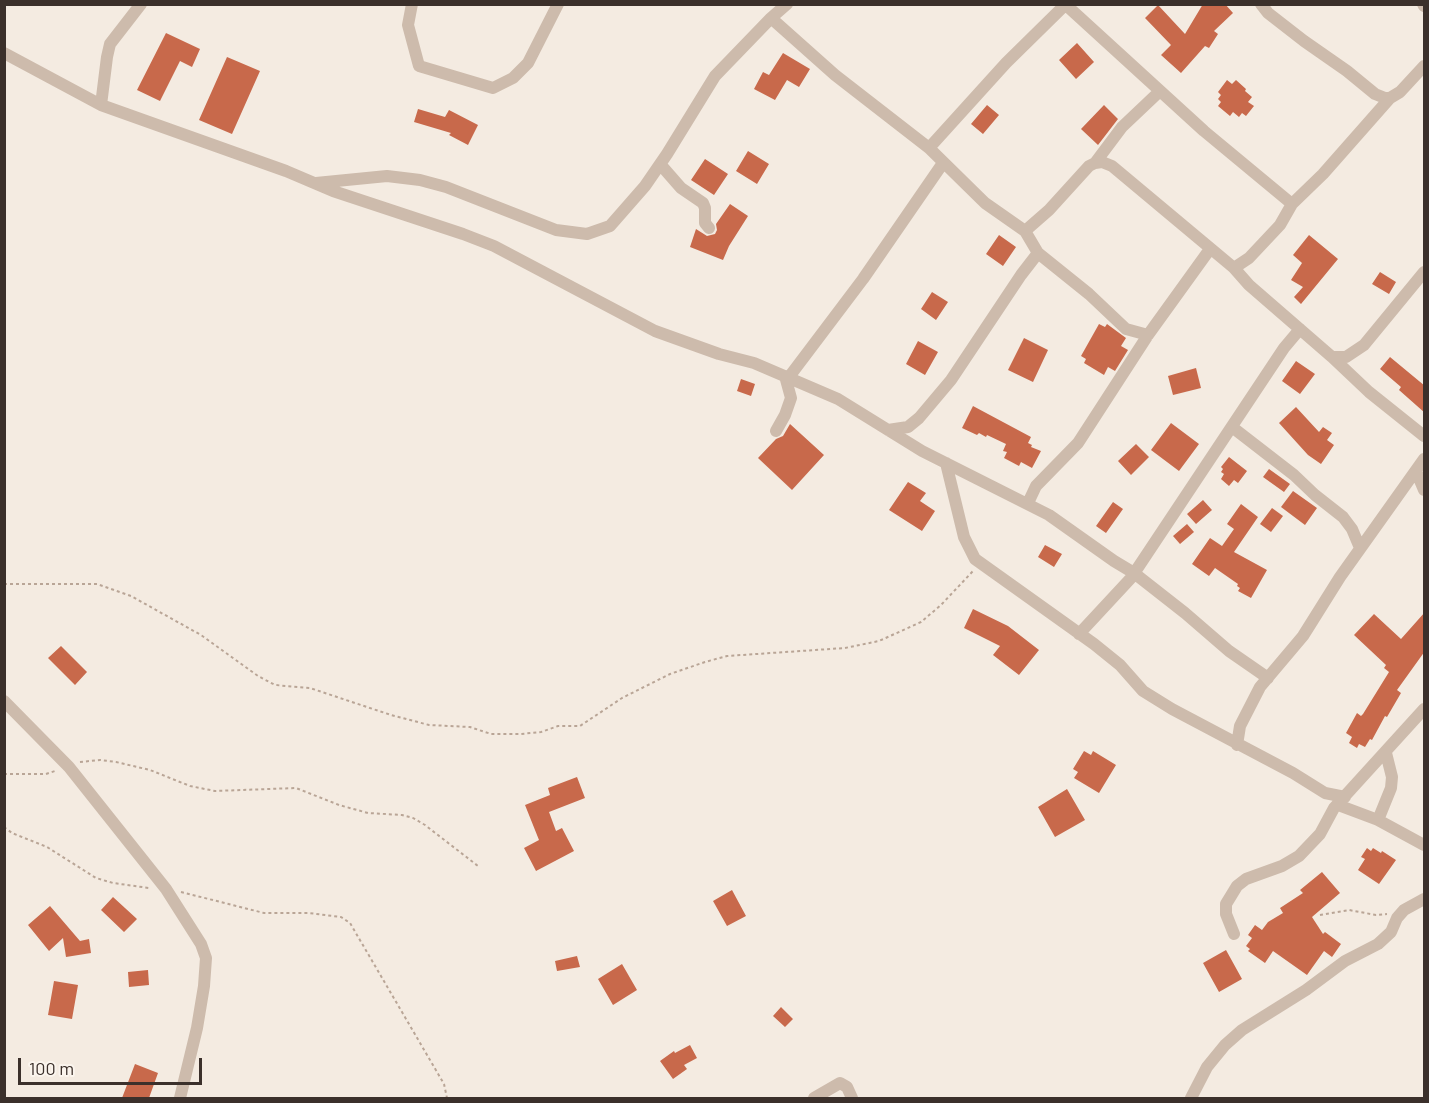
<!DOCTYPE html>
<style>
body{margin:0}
#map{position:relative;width:1429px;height:1103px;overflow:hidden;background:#f4ebe1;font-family:Barlow,sans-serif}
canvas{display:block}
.frame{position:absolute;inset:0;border:6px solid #3b302b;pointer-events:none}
.scale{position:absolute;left:18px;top:1058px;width:184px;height:27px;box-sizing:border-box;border:3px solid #3b302b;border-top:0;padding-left:8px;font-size:18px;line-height:21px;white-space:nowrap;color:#3b302b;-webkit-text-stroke:4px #fbf5ee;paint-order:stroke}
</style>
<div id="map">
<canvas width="1429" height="1103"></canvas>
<div class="frame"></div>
<div class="scale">100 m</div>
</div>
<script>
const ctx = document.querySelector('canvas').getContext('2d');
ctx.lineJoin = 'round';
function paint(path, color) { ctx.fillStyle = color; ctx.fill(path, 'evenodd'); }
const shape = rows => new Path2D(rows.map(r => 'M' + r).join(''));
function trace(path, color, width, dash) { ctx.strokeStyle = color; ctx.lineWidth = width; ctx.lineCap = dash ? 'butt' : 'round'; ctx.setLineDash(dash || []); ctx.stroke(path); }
const building = shape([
 [1203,4,1225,4,1233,13,1214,31,1218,34,1209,48,1205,46,1181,73,1161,55,1171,45,1145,18,1158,5,1185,34],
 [166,33,200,49,192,67,180,61,160,101,137,90],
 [1077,43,1094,62,1076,79,1059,60],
 [783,53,810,69,799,87,787,80,775,100,754,89,763,72,769,75],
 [227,57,260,71,232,134,199,120],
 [1227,80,1232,84,1236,80,1246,89,1245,91,1252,97,1248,102,1254,106,1246,116,1242,113,1239,117,1233,112,1230,116,1218,106,1221,102,1218,99,1221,95,1218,92],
 [987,105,999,115,983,134,971,124],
 [1104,105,1118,119,1098,145,1081,129],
 [418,109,445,117,449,110,478,125,468,145,449,135,451,133,414,122],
 [748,151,769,164,757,184,736,171],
 [705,159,728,174,714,195,691,180],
 [730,204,748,216,729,246,723,260,690,247,696,229,707,236,715,234,717,230,716,224],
 [999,235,1016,247,1003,266,986,254],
 [1309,235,1338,259,1301,304,1294,297,1303,287,1291,280,1302,263,1293,255],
 [1380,272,1396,282,1389,294,1372,284],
 [932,292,948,302,936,320,921,309],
 [1099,324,1105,327,1107,324,1126,338,1121,346,1128,350,1115,371,1108,367,1104,375,1084,363,1086,359,1081,356],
 [1024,338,1048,350,1033,382,1008,370],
 [918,341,938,352,925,375,906,364],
 [1390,357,1425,386,1425,413,1399,390,1401,387,1380,369],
 [1296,361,1315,374,1300,394,1282,381],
 [1196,368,1201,388,1173,395,1168,376],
 [741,379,755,384,751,396,737,391],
 [973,406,1031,437,1028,443,1032,445,1031,447,1041,451,1032,468,1021,462,1019,466,1004,458,1007,452,1003,451,1006,444,987,435,986,437,979,433,977,435,962,428],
 [1296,407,1319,432,1323,427,1332,433,1327,440,1334,445,1321,464,1308,455,1279,423],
 [1171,423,1199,444,1179,471,1151,450],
 [790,424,824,455,792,490,758,458,776,439,783,436],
 [1136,444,1149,457,1131,475,1118,461],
 [1229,457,1247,471,1238,483,1234,480,1229,486,1221,479,1224,474,1221,472,1223,469,1221,467],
 [1269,469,1290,484,1284,492,1263,477],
 [908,482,926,493,920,501,935,511,922,531,889,510],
 [1293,491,1317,508,1305,525,1281,507],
 [1203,500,1212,510,1196,524,1187,514],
 [1113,502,1123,509,1106,533,1096,526],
 [1241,504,1258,517,1234,552,1267,570,1251,598,1238,591,1240,588,1237,586,1238,584,1215,568,1209,576,1192,564,1210,538,1222,546,1234,529,1227,524],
 [1272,508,1283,516,1271,532,1260,524],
 [1187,524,1194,532,1180,544,1173,536],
 [1045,545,1062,554,1054,567,1038,557],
 [973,609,1008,626,1039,650,1019,675,993,655,1000,646,964,628],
 [1425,612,1425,651,1397,690,1401,693,1387,717,1385,716,1372,740,1370,739,1365,747,1359,744,1357,748,1349,743,1352,737,1346,733,1357,713,1361,716,1363,714,1389,672,1384,668,1386,665,1354,635,1374,614,1401,639],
 [61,646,87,672,75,685,48,658],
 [1084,751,1091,755,1093,751,1116,765,1099,793,1074,778,1078,772,1073,769],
 [577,777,585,798,549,812,556,831,562,828,574,851,536,871,524,848,539,840,525,805,550,795,548,788],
 [1067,789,1085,820,1055,837,1038,807],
 [1367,848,1371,851,1373,848,1381,853,1382,851,1396,860,1379,884,1358,870,1365,859,1361,857],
 [1322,872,1340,893,1312,917,1323,934,1325,932,1341,944,1332,957,1324,951,1307,975,1273,951,1265,963,1248,951,1250,949,1246,946,1252,938,1248,935,1255,925,1262,930,1268,922,1283,913,1280,908,1303,893,1300,890],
 [732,890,746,916,727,926,713,901],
 [113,897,137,919,124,932,101,910],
 [50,906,80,941,89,939,91,953,66,957,63,938,49,951,28,925],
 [1226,950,1242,979,1219,992,1203,963],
 [577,956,580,967,557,971,555,961],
 [622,964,637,990,613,1005,598,979],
 [148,970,149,985,129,987,128,972],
 [54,981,78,985,72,1019,48,1015],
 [781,1007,793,1019,785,1027,773,1016],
 [690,1045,697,1058,684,1065,687,1069,673,1079,660,1061,674,1051,675,1053],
 [135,1064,158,1073,149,1098,122,1098]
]);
const path = shape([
 [4,584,97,584,131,596,174,620,201,635,258,676,275,685,310,688,391,715,429,725,470,727,491,734,521,734,541,732,558,726,580,726,622,698,670,674,705,662,727,656,845,648,879,641,921,622,941,605,973,571],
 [80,762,100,760,116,762,150,770,190,786,215,791,296,788,339,805,368,813,402,815,413,818,425,825,478,866],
 [4,774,46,774,55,771],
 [4,827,12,833,47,847,96,878,113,883,149,888],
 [181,892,264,913,309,913,341,917,350,923,444,1084,447,1098],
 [1320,915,1349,910,1376,915,1387,914]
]);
const minor = shape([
 [412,4,408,25,419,66,493,88,513,78,528,63,558,4],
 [1261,4,1268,13,1304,41,1347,71,1375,94,1385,98,1390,98,1400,92,1424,66],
 [1423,4,1424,6],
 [1066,5,1204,131,1292,204],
 [771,18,835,75,929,148,985,203,1025,231,1038,253,1089,294,1126,329,1148,335],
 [4,53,101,105,286,171,333,191,463,234,494,246,655,331,719,354,754,363,838,399,922,451,1049,515,1114,561,1134,573,1185,613,1229,651,1268,678],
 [101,105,107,57,110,44,141,4],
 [929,148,1006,63,1066,4],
 [1095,163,1122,127,1160,91],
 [660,164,681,188,703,203,705,208,705,223,709,228],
 [316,183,387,176,420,180,446,187,556,230,587,234,610,226,645,186,667,154,715,76,771,18,787,4],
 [1025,231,1049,210,1089,166,1095,163,1102,162,1112,166,1234,268,1249,285,1332,357,1369,392,1424,436],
 [1234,268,1249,258,1280,225,1292,204,1323,174,1390,98],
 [1332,357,1346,357,1364,345,1424,272],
 [789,377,863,279,943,163],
 [1232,427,1294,475,1315,495,1343,517,1352,529,1360,548],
 [888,430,908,427,919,418,951,380,1021,275,1038,253],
 [776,431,785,415,791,398,785,376],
 [946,463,964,537,975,559,1094,644,1120,665,1143,691,1172,709,1293,773,1325,793,1345,797],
 [1416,471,1424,490],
 [1028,503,1036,486,1078,443,1148,335,1210,249],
 [1079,634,1131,578,1284,348,1300,329],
 [4,701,69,767,166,889,201,944,206,958,204,986,197,1028,180,1098],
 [1237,745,1240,726,1260,687,1303,636,1340,577,1424,459],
 [1338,805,1378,820,1424,845],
 [1378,820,1391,788,1392,777,1386,753],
 [1234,934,1226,914,1226,904,1237,886,1246,879,1282,866,1299,856,1320,834,1334,808,1424,709],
 [814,1098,840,1083,847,1087,852,1098],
 [1191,1098,1207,1067,1225,1045,1242,1030,1306,990,1345,961,1378,944,1391,932,1397,918,1404,910,1424,899]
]);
paint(building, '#c8694b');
trace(path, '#b9a596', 2, [3, 3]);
trace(minor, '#cdbbac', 12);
</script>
